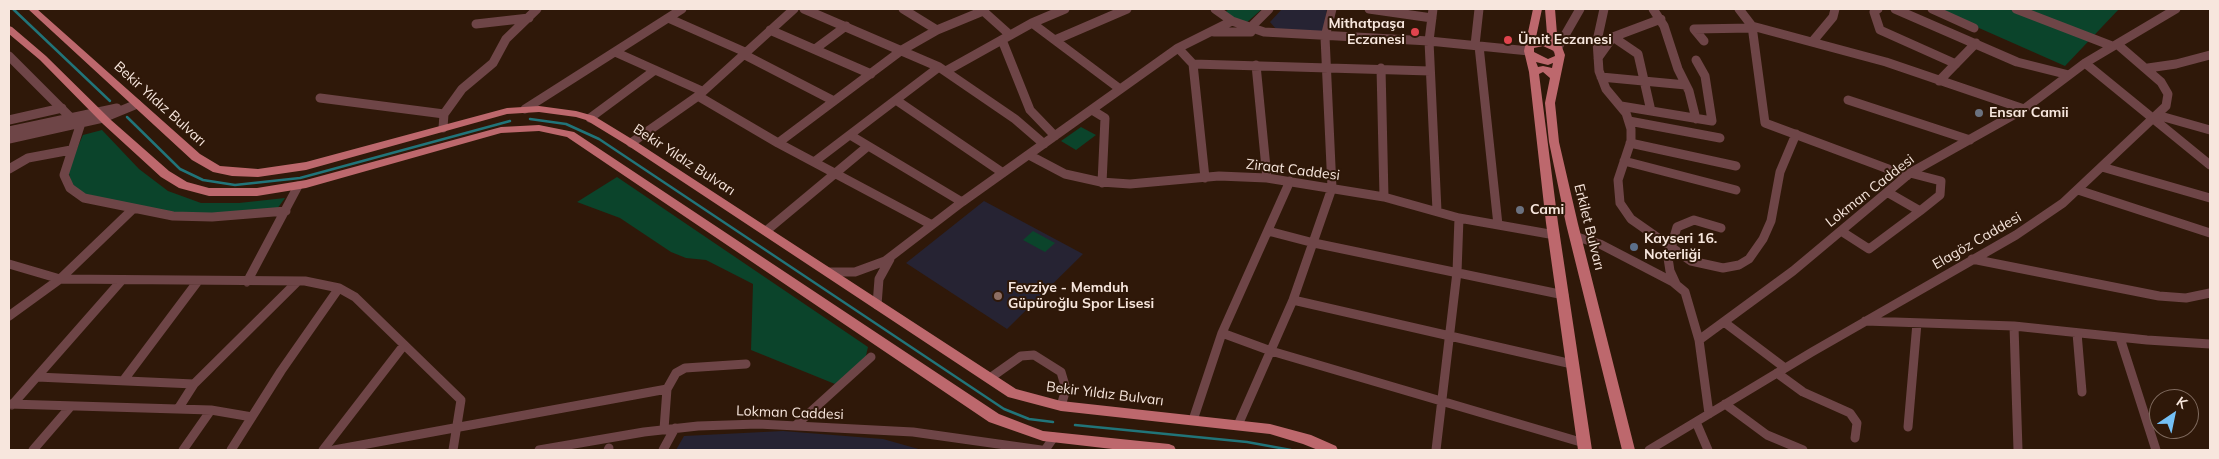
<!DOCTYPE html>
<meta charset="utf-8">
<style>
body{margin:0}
#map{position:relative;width:2219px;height:459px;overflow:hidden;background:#2f1809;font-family:Mulish,sans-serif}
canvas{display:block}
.frame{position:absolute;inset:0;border:10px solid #f7e6dd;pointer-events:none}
.north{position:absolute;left:2149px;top:389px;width:50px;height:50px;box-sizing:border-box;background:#2f1809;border:1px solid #7f6a5e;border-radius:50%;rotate:34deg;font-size:14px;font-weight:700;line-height:20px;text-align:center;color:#f7e6dd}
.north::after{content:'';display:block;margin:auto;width:18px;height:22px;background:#74c0f6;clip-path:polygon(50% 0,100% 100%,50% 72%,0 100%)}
</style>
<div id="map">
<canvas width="2219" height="459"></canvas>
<div class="frame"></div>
<div class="north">K</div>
</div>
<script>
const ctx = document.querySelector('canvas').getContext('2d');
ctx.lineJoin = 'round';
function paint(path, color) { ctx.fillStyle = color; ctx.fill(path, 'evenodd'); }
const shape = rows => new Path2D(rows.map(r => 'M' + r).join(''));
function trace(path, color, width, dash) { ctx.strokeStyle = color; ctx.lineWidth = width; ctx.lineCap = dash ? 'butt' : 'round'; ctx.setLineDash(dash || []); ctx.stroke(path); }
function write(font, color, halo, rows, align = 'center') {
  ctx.font = font + ' Mulish,sans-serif'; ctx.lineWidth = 4; ctx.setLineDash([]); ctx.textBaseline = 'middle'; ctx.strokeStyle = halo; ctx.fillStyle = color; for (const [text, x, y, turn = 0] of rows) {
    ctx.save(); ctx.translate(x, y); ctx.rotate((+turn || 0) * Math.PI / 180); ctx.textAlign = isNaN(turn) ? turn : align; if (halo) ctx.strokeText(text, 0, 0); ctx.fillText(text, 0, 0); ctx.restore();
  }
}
const education = shape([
 [1282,9,1327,9,1323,33,1276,29,1270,22],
 [984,201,1083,254,1007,329,906,263],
 [783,431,883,439,922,450,676,450,684,436]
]);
const green = shape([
 [1229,9,1262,9,1245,24,1224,13],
 [1936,9,2119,9,2065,66],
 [1081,127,1096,135,1076,150,1061,141],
 [102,130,139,169,168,191,201,203,239,203,285,198,277,209,183,218,92,203,72,186,68,169,83,135],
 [617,177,868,347,865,360,835,384,751,350,753,284,706,260,686,258,671,252,620,218,577,202],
 [1033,231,1055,243,1045,252,1023,240]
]);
const stream = shape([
 [13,9,110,101],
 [127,117,180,169,203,180,235,185,300,178,510,121],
 [530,119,566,124,599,139,1004,409,1029,419,1053,422],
 [1075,425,1247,442,1291,450]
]);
const minor = shape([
 [804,9,939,67,1015,119,1044,144],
 [903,9,937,30],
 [981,9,1010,35],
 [1215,9,1232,21,1264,32,1429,41,1529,51],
 [1369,9,1432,18],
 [1433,9,1429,41,1437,211],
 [1604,9,1597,41,1599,71,1606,89,1626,113,1631,129,1631,141,1618,180,1620,203,1631,219,1691,261,1723,268,1739,265,1749,259,1763,239,1771,221,1780,172,1796,134],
 [1653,9,1664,26,1678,69,1689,91,1696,119],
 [1739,9,1752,26,1765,123,1907,176],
 [1878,9,1874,12,1880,30,1956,64],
 [1895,9,2017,62,2069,75],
 [1932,9,1974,28],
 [2016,9,2112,46],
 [668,18,745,52],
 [1032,23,1120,89],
 [476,24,529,18],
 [1752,26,1886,62,2024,109],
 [1250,28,1269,9],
 [770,30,871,74],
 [1214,32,1251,32],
 [1613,37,1638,54,1651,111],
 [1002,40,1030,110,1055,136],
 [1055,40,1127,9],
 [1704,41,1694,29,1752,28],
 [1813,41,1833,17,1835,9],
 [1475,45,1479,9],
 [1479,46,1498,225],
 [1178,48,1193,64,1205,178],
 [815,49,846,26],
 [1557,49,1580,9],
 [615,52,702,91],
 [743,54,834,101],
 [9,56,71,118],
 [1598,58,1613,37,1661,19],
 [2085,63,2210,165],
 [1193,64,1430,71],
 [1256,65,1267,178],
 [1381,68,1384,197],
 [2148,68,2176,64,2210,55],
 [946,71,1032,23,1065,9],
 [1601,77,1686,85],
 [1939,81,1976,43],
 [698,96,778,143,932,225],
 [320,98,444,114],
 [896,100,1003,173],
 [1848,100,1970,140],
 [1621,106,1712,121,1705,76,1696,60],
 [525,109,682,9],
 [1092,110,1105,118,1102,183],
 [2157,115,2210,130],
 [590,118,655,70],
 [9,120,62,108],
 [1629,121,1720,138],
 [81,123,64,175,70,188,84,198,173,216,212,217,286,211],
 [443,128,444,114,462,89,493,63,506,39,537,9],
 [9,131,117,108],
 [850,135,962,202],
 [9,139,103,118,137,104],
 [631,143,698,96,794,9],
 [778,143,902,50,937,30,983,11],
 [1630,143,1736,166],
 [1029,155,1065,174,1101,182,1130,184,1219,176,1267,178,1384,197,1459,218,1555,235],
 [1624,161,1736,190],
 [814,162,939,67],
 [2102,167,2210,198],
 [9,169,28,158,71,150],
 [1910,173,1941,181,1940,195,1920,211],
 [2078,190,2210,233],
 [766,231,868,146],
 [1268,231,1314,243,1564,295],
 [1841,231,1869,249,1920,211,1887,192],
 [1577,237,1600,244,1673,282,1685,292,1699,340,1709,414],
 [1972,259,2159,296,2186,298,2210,293],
 [9,264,60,279,305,281,339,288,355,297,461,400,453,450],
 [828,272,855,272,885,261,962,202,1178,48,1232,21],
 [247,282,298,186],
 [1676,284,1670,271,1668,258,1677,227,1694,220,1721,228],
 [1293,300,1572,364],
 [877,305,879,279,890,259],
 [9,316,60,279,133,209],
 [1865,321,2014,326,2147,340,2210,344],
 [1724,322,1785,368],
 [2014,326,2018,450],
 [1222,333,1271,351,1584,443],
 [2077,333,2082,392],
 [2120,338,2156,450],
 [1699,340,1793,271,1910,173,2024,109,2085,63,2117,44],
 [1777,373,1803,392,1850,413,1857,423,1855,438],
 [37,377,194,384],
 [990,378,1021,356,1034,355,1061,372,1066,389,1061,406],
 [123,381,198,281],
 [9,404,211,410,252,417],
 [1725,404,1767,435,1803,450],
 [12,405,122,280],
 [178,409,194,384,298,281],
 [1193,420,1222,333,1290,181],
 [1696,422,1708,450],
 [796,425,871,357],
 [1238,425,1293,300,1332,188,1325,37,1332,9],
 [1908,427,1917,323],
 [664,429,667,389,676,373,685,368,746,364],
 [33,450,71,406],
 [183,450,211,410],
 [231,450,281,371,339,288],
 [323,450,404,345],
 [334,450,667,389],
 [539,450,644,432,698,426,758,424,913,432,1041,450],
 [608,450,609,448],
 [663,450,675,428],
 [1045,450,1054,437],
 [1436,450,1457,272,1459,218],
 [1649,450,1812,352,2016,235,2063,203,2166,106,2168,94,2161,82,2117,44,2176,9]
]);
const major = shape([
 [28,9,37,9,200,154,220,166,258,169,306,162,507,108,539,106,576,111,594,116,635,141,1016,389,1061,401,1270,424,1311,435,1336,446,1338,450,1318,450,1303,444,1270,434,1061,411,1008,397,627,145,586,120,576,117,539,112,507,114,306,170,258,177,232,176,213,172,192,160,28,9],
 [1533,9,1542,9,1535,42,1544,40,1550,42,1547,34,1545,9,1555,9,1557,34,1565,55,1555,103,1559,142,1578,224,1635,450,1622,450,1566,224,1549,142,1545,103,1550,78,1543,72,1539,74,1558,223,1592,450,1578,450,1546,223,1529,72,1524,51,1533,9],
 [1543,46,1554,51,1555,56,1548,59,1534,52,1534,48,1543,46],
 [1536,62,1548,65,1553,63,1552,68,1543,66,1538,67,1536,62],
 [9,26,12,27,46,56,111,120,169,171,187,182,209,188,257,188,306,180,501,127,539,125,574,132,999,414,1043,431,1169,444,1174,446,1176,450,1121,450,1043,441,989,422,567,137,539,131,501,133,306,188,257,196,209,196,179,188,161,177,103,124,40,60,9,34,9,26]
]);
const markers = [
 [1415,32,5,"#e0444e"],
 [1508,40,5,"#e0444e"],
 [1979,113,5,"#6b7280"],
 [1520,210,5,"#6b7280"],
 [1634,247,5,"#5c6f8a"],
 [998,296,5,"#8d6e63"]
];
const poiNames = [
 ["Mithatpaşa",1405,24,"right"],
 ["Eczanesi",1405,40,"right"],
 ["Ümit Eczanesi",1518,40],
 ["Ensar Camii",1989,113],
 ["Cami",1530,210],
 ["Kayseri 16.",1644,239],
 ["Noterliği",1644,255],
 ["Fevziye - Memduh",1008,288],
 ["Güpüroğlu Spor Lisesi",1008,304]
];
const streetNames = [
 ["Bekir Yıldız Bulvarı",160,104,42],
 ["Bekir Yıldız Bulvarı",684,160,33],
 ["Ziraat Caddesi",1293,170,7],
 ["Lokman Caddesi",1870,191,-38],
 ["Erkilet Bulvarı",1589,227,76],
 ["Elagöz Caddesi",1977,241,-30],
 ["Bekir Yıldız Bulvarı",1105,394,7],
 ["Lokman Caddesi",790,413,2]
];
paint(education, '#262333');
paint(green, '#0b442b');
trace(stream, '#217479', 2.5);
trace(minor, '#6e4547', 9);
paint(major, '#bd686d');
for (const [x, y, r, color] of markers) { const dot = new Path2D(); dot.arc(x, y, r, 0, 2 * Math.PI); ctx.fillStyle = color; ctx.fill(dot); trace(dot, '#2f1809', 2); }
write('bold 14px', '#f7e6dd', '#2f1809', poiNames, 'left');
write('14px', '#f7e6dd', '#2f1809', streetNames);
</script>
